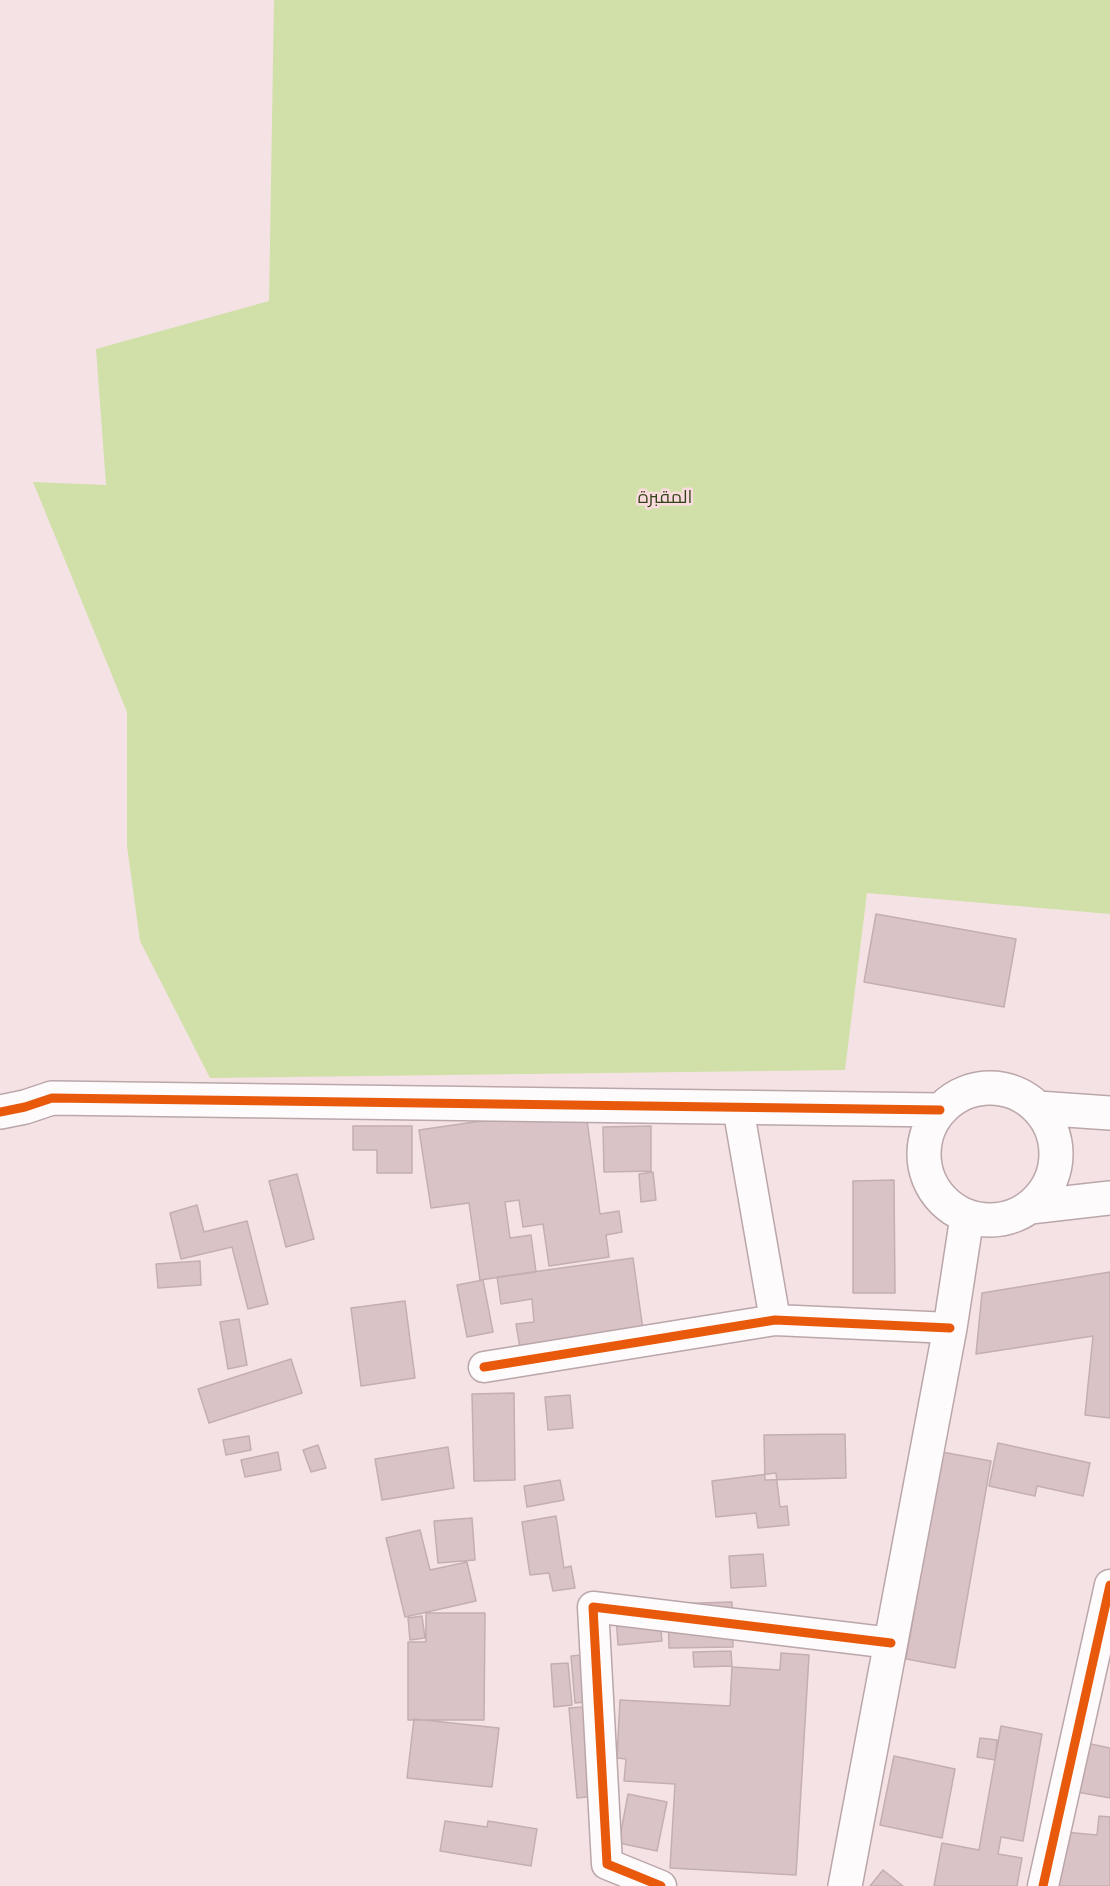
<!DOCTYPE html>
<meta charset="utf-8">
<style>
body{margin:0}
canvas{display:block;background:#f4e2e5}
</style>
<canvas width="1110" height="1886"></canvas>
<script>
const ctx = document.querySelector('canvas').getContext('2d');
ctx.lineJoin = 'round';
function paint(path, color) { ctx.fillStyle = color; ctx.fill(path, 'evenodd'); }
const shape = rows => new Path2D(rows.map(r => 'M' + r).join(''));
function trace(path, color, width, dash) { ctx.strokeStyle = color; ctx.lineWidth = width; ctx.lineCap = dash ? 'butt' : 'round'; ctx.setLineDash(dash || []); ctx.stroke(path); }
function write(font, color, halo, rows, align = 'center') {
  ctx.font = font + ' "DM Sans",Cairo,sans-serif'; ctx.lineWidth = 5; ctx.setLineDash([]); ctx.textBaseline = 'middle'; ctx.strokeStyle = halo; ctx.fillStyle = color; for (const [text, x, y, turn = 0] of rows) {
    ctx.save(); ctx.translate(x, y); ctx.rotate((+turn || 0) * Math.PI / 180); ctx.textAlign = isNaN(turn) ? turn : align; if (halo) ctx.strokeText(text, 0, 0); ctx.fillText(text, 0, 0); ctx.restore();
  }
}
const green = shape([
 [274,0,1110,0,1110,914,867,893,845,1070,210,1078,140,941,127,846,127,712,33,482,106,485,96,349,269,301]
]);
const building = shape([
 [876,914,1016,939,1004,1007,864,982,876,914],
 [585,1106,600,1214,619,1211,622,1232,606,1235,609,1257,549,1266,543,1224,523,1227,519,1200,505,1202,510,1238,531,1235,536,1272,480,1280,469,1203,431,1208,419,1130,585,1106],
 [353,1126,412,1126,412,1173,377,1173,377,1150,353,1150,353,1126],
 [651,1126,651,1171,604,1172,603,1127,651,1126],
 [653,1172,656,1200,641,1202,639,1174,653,1172],
 [297,1174,314,1239,286,1247,269,1181,297,1174],
 [894,1180,895,1293,853,1293,853,1181,894,1180],
 [197,1205,204,1232,247,1221,268,1304,248,1309,232,1247,181,1259,170,1213,197,1205],
 [633,1258,643,1330,520,1348,516,1324,534,1322,532,1299,501,1304,497,1277,633,1258],
 [200,1261,201,1285,158,1288,156,1264,200,1261],
 [1110,1272,1110,1418,1085,1415,1093,1336,976,1354,982,1293,1110,1272],
 [483,1280,493,1332,467,1337,457,1285,483,1280],
 [405,1301,415,1378,361,1386,351,1308,405,1301],
 [239,1319,247,1365,228,1369,220,1322,239,1319],
 [291,1359,302,1393,209,1423,198,1389,291,1359],
 [514,1393,515,1480,474,1481,472,1394,514,1393],
 [570,1395,573,1428,548,1430,545,1397,570,1395],
 [845,1434,846,1478,765,1480,764,1435,845,1434],
 [249,1436,251,1450,226,1455,223,1440,249,1436],
 [998,1443,1090,1463,1083,1496,1037,1486,1035,1496,989,1486,998,1443],
 [318,1445,326,1468,311,1472,303,1450,318,1445],
 [448,1447,454,1488,382,1500,375,1459,448,1447],
 [278,1452,281,1470,245,1477,241,1460,278,1452],
 [942,1452,991,1461,955,1668,906,1659,942,1452],
 [776,1473,780,1507,787,1506,789,1525,758,1528,756,1513,716,1517,712,1481,776,1473],
 [560,1480,564,1500,527,1507,524,1486,560,1480],
 [556,1516,564,1568,571,1566,575,1588,553,1591,549,1573,530,1575,522,1522,556,1516],
 [472,1518,475,1560,438,1563,434,1521,472,1518],
 [420,1530,430,1570,467,1562,476,1601,405,1617,386,1538,420,1530],
 [763,1554,766,1586,731,1588,729,1556,763,1554],
 [732,1602,733,1647,669,1648,668,1604,732,1602],
 [659,1611,662,1641,618,1645,616,1615,659,1611],
 [426,1613,485,1613,484,1720,408,1720,408,1642,426,1642,426,1613],
 [422,1616,425,1638,410,1640,408,1618,422,1616],
 [731,1651,732,1666,694,1667,693,1652,731,1651],
 [781,1653,809,1655,796,1875,670,1868,675,1784,624,1781,626,1759,617,1758,620,1700,730,1706,732,1667,780,1670,781,1653],
 [593,1654,597,1701,575,1703,571,1656,593,1654],
 [568,1663,572,1705,554,1707,551,1664,568,1663],
 [598,1706,606,1795,577,1798,569,1708,598,1706],
 [414,1719,499,1728,492,1787,407,1778,414,1719],
 [1001,1726,1042,1734,1023,1841,1001,1837,998,1854,1022,1858,1017,1886,934,1886,942,1843,979,1850,1001,1726],
 [980,1738,997,1740,995,1760,977,1757,980,1738],
 [1086,1743,1110,1748,1110,1798,1077,1792,1086,1743],
 [894,1756,955,1769,942,1838,880,1825,894,1756],
 [628,1794,667,1802,657,1851,619,1843,628,1794],
 [1099,1816,1110,1817,1110,1886,1059,1886,1064,1832,1097,1835,1099,1816],
 [445,1821,487,1827,488,1821,537,1829,531,1866,440,1851,445,1821],
 [883,1870,903,1886,870,1886,883,1870]
]);
const street = shape([
 [738,1107,775,1320],
 [484,1367,775,1320,950,1328],
 [661,1886,607,1864,593,1607,891,1643],
 [1043,1886,1110,1585]
]);
const secondary = shape([
 '924 1154a66 66 0 1 1 132 0a66 66 0 1 1-132 0Z',
 [1038,1108,1110,1113],
 [0,1112,25,1107,52,1098,940,1110],
 [1030,1207,1110,1198],
 [845,1886,950,1328,967,1217]
]);
const cycleway = shape([
 [0,1112,25,1107,52,1098,940,1110],
 [484,1367,775,1320,950,1328],
 [661,1886,607,1864,593,1607,891,1643],
 [1043,1886,1110,1585]
]);
const parkNames = [
 ["المقبرة",665,498]
];
paint(green, '#d1e0a8');
paint(building, '#dac3c7');
trace(building, '#c4aeb2', 1.5);
trace(street, '#bba6aa', 33);
trace(secondary, '#bba6aa', 36);
trace(street, '#fdfbfb', 30);
trace(secondary, '#fdfbfb', 33);
trace(cycleway, '#e8590c', 9);
write('18px', '#334416', '#fbdbe0', parkNames);
</script>
